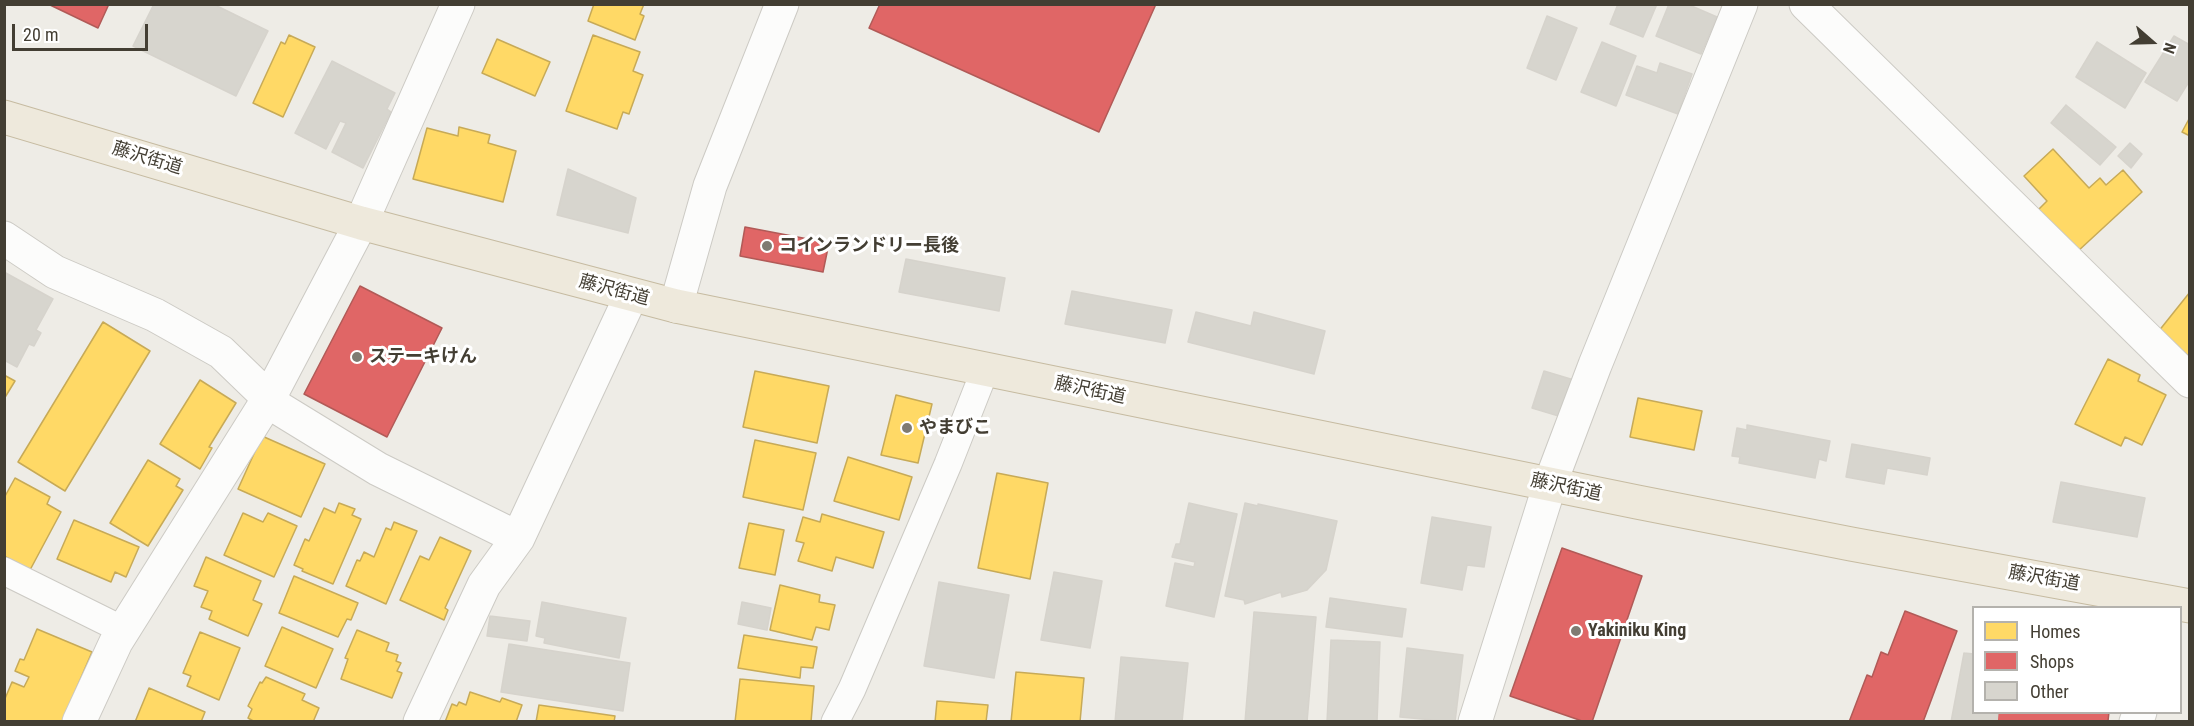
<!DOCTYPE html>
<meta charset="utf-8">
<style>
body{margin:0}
#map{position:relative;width:2194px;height:726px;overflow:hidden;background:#eeece6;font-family:"Roboto Condensed",sans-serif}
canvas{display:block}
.frame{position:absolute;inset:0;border:6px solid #433e33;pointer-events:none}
.legend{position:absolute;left:1972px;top:606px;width:210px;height:108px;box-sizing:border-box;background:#fff;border:2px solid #b4b2ad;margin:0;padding:8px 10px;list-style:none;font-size:18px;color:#433e33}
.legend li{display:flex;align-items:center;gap:12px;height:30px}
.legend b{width:30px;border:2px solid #b4b2ad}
.north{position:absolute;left:2122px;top:12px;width:60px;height:60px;-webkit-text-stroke:4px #fff;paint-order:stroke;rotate:110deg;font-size:16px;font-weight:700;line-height:24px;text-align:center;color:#433e33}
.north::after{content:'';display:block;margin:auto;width:21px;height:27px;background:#433e33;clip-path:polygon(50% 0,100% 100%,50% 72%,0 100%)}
.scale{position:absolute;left:12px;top:24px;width:136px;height:27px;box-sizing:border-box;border:3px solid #433e33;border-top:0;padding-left:8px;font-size:18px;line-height:21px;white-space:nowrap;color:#433e33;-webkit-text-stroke:4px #fff;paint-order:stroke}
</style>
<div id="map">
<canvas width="2194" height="726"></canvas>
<div class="frame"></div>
<ul class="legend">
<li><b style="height:16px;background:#ffd966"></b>Homes</li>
<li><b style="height:16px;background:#e06666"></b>Shops</li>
<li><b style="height:16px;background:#d7d5ce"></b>Other</li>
</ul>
<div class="north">N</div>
<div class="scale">20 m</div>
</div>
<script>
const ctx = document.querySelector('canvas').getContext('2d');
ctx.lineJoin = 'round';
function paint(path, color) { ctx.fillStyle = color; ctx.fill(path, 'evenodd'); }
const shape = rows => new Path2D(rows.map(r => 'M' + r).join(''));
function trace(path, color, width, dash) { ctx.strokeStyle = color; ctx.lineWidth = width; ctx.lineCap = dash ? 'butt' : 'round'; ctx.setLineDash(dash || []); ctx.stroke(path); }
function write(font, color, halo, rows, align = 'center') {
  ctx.font = font + ' "Roboto Condensed","Noto Sans JP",sans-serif'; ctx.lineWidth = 6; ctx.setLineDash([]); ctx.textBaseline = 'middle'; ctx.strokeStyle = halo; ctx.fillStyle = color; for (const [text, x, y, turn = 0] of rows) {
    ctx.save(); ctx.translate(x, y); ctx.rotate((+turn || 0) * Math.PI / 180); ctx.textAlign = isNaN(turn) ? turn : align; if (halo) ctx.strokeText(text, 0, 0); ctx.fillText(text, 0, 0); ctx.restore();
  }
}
const homes = shape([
 [594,4,644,4,640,14,644,16,635,40,588,21,594,4],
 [289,35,315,47,283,117,253,103,281,42,285,44,289,35],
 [593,35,640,52,633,71,643,75,629,114,623,112,617,129,566,111,593,35],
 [497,39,550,62,535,96,482,73,497,39],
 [2190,117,2190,136,2182,132,2190,117],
 [459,127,490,135,488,143,516,151,503,202,413,179,427,128,458,136,459,127],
 [2053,149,2089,188,2100,178,2106,185,2123,170,2142,192,2077,252,2038,210,2047,201,2024,176,2053,149],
 [2190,292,2190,357,2158,332,2190,292],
 [103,322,150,351,65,491,18,462,103,322],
 [2108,359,2140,375,2138,381,2166,395,2142,445,2125,437,2121,446,2075,424,2108,359],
 [755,371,829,386,817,443,743,427,755,371],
 [4,375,15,381,4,399,4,375],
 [200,380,236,403,209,447,212,448,200,469,160,444,200,380],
 [896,395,932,404,918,463,881,455,896,395],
 [1638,398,1702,411,1694,450,1630,437,1638,398],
 [262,436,325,464,301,517,238,489,262,436],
 [755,440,816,453,803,510,743,497,755,440],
 [848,457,912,477,899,520,834,501,848,457],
 [148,460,180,479,176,486,183,490,148,546,110,523,148,460],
 [997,473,1048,483,1030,579,978,568,997,473],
 [15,478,50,497,47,504,61,512,30,570,4,556,4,498,15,478],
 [339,503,355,509,352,515,361,519,333,584,302,571,303,569,294,565,305,539,309,541,324,508,335,513,339,503],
 [243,513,263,522,268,513,297,526,274,577,224,555,243,513],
 [822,514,884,532,873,568,836,557,832,571,798,561,804,543,796,541,803,517,820,522,822,514],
 [74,520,139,547,126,577,115,572,111,582,57,559,74,520],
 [394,522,417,531,386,604,346,586,357,560,360,561,364,552,374,557,386,528,391,530,394,522],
 [749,523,784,530,775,575,739,568,749,523],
 [440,537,471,551,445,608,448,610,444,620,400,600,420,556,429,560,440,537],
 [206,557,261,581,253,600,262,604,248,636,209,619,212,611,201,607,208,591,194,586,206,557],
 [294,576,358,603,351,620,347,619,338,637,279,613,294,576],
 [780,585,820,595,819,602,835,605,829,630,816,627,812,640,770,630,780,585],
 [282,627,333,649,316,688,265,666,282,627],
 [37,629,92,652,62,722,4,722,4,701,12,682,24,687,29,677,15,671,20,659,24,660,37,629],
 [357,630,389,643,386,651,398,655,396,661,401,663,397,671,402,673,392,698,341,679,348,659,345,658,357,630],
 [200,632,240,648,219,700,187,686,191,676,183,673,200,632],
 [744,635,817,647,813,668,801,667,800,678,738,668,744,635],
 [1016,672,1084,678,1080,722,1011,722,1016,672],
 [266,677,305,694,302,700,319,708,313,722,255,722,248,718,252,709,248,706,260,682,262,683,266,677],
 [740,679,814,686,811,722,735,722,740,679],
 [149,688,205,712,201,722,135,722,149,688],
 [470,692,500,702,502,698,522,705,516,722,445,722,452,704,457,706,459,702,466,705,470,692],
 [937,701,988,705,986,722,935,722,937,701],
 [539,705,615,716,614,722,536,722,539,705]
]);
const shops = shape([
 [48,4,109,4,98,28,48,4],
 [880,4,1156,4,1099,132,869,28,880,4],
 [745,227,829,243,823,272,740,256,745,227],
 [360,286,442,328,387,437,304,394,360,286],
 [1562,548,1642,576,1592,722,1585,722,1510,696,1562,548],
 [1905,611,1957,631,1923,722,1849,722,1867,675,1872,677,1881,652,1888,655,1905,611],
 [1998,712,2109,712,2108,721,2114,722,1997,722,1998,712]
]);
const building = shape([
 [154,4,213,4,268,31,236,96,133,46,154,4],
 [1618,4,1657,4,1643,37,1610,24,1618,4],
 [1669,4,1687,4,1717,17,1701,54,1656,36,1669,4],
 [1547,16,1577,28,1556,80,1527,68,1547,16],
 [2174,36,2190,45,2190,80,2177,101,2145,82,2174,36],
 [1602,42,1636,56,1616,106,1581,92,1602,42],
 [2097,42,2146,73,2125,108,2076,77,2097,42],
 [332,61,395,93,387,109,391,112,363,168,332,152,346,123,340,121,326,149,295,133,332,61],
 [1660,63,1692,74,1678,114,1626,95,1637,66,1657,73,1660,63],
 [2066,105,2116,147,2100,165,2051,123,2066,105],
 [2130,143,2142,154,2131,168,2118,156,2130,143],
 [568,169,636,198,628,233,557,215,568,169],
 [906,259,1005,278,999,311,899,292,906,259],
 [4,272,53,299,36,330,41,333,34,346,29,344,17,367,4,360,4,272],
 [1072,291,1172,310,1165,343,1065,324,1072,291],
 [1196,312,1251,326,1254,312,1325,331,1314,374,1188,342,1196,312],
 [1544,371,1574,380,1562,417,1532,408,1544,371],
 [1747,425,1830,441,1826,461,1819,459,1815,478,1739,463,1740,457,1732,456,1737,428,1747,430,1747,425],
 [1852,444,1930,458,1927,475,1887,468,1884,484,1846,477,1852,444],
 [2061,482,2145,498,2137,537,2053,522,2061,482],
 [1189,503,1237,514,1214,617,1166,606,1175,563,1194,567,1195,562,1172,557,1176,544,1180,544,1189,503],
 [1245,503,1258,506,1258,504,1337,521,1326,570,1307,590,1282,597,1281,592,1245,604,1244,600,1225,596,1245,503],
 [1432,517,1491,527,1484,567,1467,565,1462,590,1421,583,1432,517],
 [1054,572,1102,581,1090,648,1041,640,1054,572],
 [939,582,1009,595,994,678,924,666,939,582],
 [1330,598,1406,609,1402,637,1326,627,1330,598],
 [542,602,626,618,619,658,544,643,545,638,536,636,542,602],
 [742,602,771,608,767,630,738,624,742,602],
 [1254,612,1316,617,1307,722,1245,722,1254,612],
 [490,616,530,621,527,641,487,636,490,616],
 [1331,640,1380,642,1377,722,1327,722,1331,640],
 [509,644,630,663,623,711,501,692,509,644],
 [1407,648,1463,655,1455,722,1400,717,1407,648],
 [1964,653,1974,654,1974,712,1998,712,1997,722,1951,722,1964,653],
 [1121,657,1188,663,1182,722,1115,722,1121,657]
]);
const service = shape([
 [4,571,123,630],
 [835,722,852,689,948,464,985,370]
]);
const minor = shape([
 [1806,4,2190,381],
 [4,238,55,272,155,315,221,352,280,409,378,469,518,538],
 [676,306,710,186,782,4],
 [79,722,116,642,269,398,361,223,458,4],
 [420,722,484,585,518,538,631,296],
 [1475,722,1550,484,1595,365,1741,4],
 [2136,722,2140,712]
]);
const trunk = shape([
 [4,117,361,223,676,306,1637,502,1851,544,2190,606]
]);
const markers = [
 [767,246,6,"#7f7b72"],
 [357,357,6,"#7f7b72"],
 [907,428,6,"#7f7b72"],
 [1576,631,6,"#7f7b72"]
];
const streetNames = [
 ["藤沢街道",147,159,17],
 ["藤沢街道",614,291,15],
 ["藤沢街道",1090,391,12],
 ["藤沢街道",1566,488,12],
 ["藤沢街道",2044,579,10]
];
const poiNames = [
 ["コインランドリー長後",779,246],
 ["ステーキけん",369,357],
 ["やまびこ",919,428],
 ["Yakiniku King",1588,631]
];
paint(homes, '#ffd966');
trace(homes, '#c7aa57', 1.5);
paint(shops, '#e06666');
trace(shops, '#b15a57', 1.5);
paint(building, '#d7d5ce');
trace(building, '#d6d3cc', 1.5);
trace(service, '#cccac4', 29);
trace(minor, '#cccac4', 35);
trace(trunk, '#c6bba1', 35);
trace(service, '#fcfcfb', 27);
trace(minor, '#fcfcfb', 33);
trace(trunk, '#eee9dc', 33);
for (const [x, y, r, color] of markers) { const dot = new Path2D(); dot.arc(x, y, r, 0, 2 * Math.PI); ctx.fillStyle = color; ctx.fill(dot); trace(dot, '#fff', 2); }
write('18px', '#433e33', '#fff', streetNames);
write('bold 18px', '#433e33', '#fff', poiNames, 'left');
</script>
